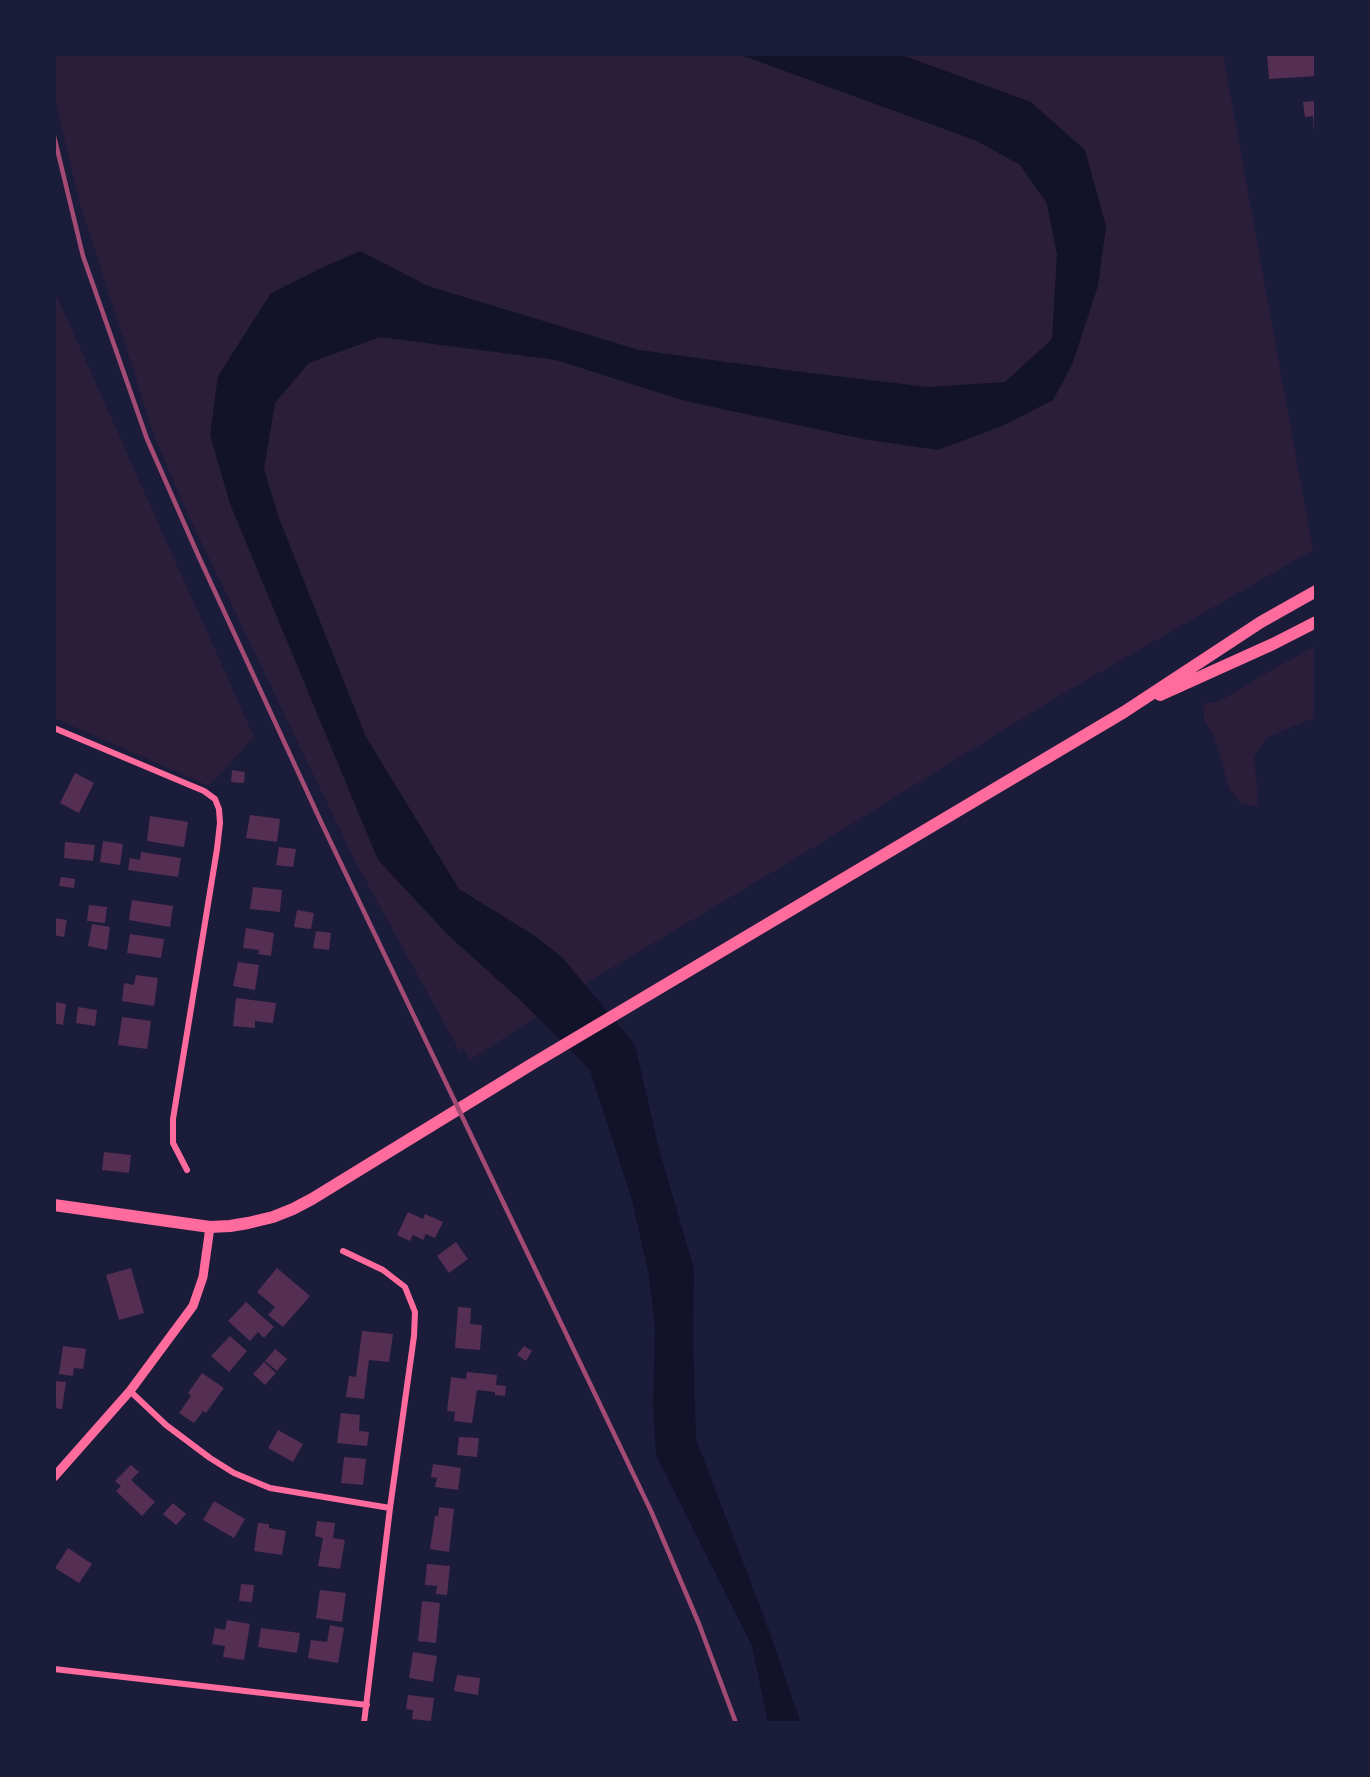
<!DOCTYPE html>
<style>
body{margin:0}
#map{position:relative;width:1370px;height:1777px;overflow:hidden;background:#1b1b3a;font-family:"DM Sans",sans-serif}
canvas{display:block}
.frame{position:absolute;inset:0;border:56px solid #1b1b3a;pointer-events:none}
</style>
<div id="map">
<canvas width="1370" height="1777"></canvas>
<div class="frame"></div>
</div>
<script>
const ctx = document.querySelector('canvas').getContext('2d');
ctx.lineJoin = 'round';
function paint(path, color) { ctx.fillStyle = color; ctx.fill(path, 'evenodd'); }
const shape = rows => new Path2D(rows.map(r => 'M' + r).join(''));
function trace(path, color, width, dash) { ctx.strokeStyle = color; ctx.lineWidth = width; ctx.lineCap = dash ? 'butt' : 'round'; ctx.setLineDash(dash || []); ctx.stroke(path); }
const green = shape([
 [54,54,1223,54,1313,550,1057,697,793,860,603,973,470,1060,464,1049,460,1052,355,861,185,508,155,438,79,201,54,94],
 [54,290,254,737,209,786,54,718],
 [1316,646,1316,717,1266,738,1254,757,1259,807,1242,804,1230,790,1214,736,1204,720,1203,704,1220,701,1273,669]
]);
const water = shape([
 [738,54,899,54,1031,102,1085,150,1106,226,1098,286,1072,365,1053,400,1002,426,938,450,863,439,685,401,556,360,380,337,309,363,275,403,264,469,279,518,366,737,459,889,535,936,563,958,635,1045,659,1149,694,1269,693,1339,696,1439,764,1617,801,1723,768,1723,752,1646,656,1455,653,1406,655,1327,649,1276,632,1200,590,1070,519,999,449,936,378,860,230,504,210,435,218,376,271,293,319,269,360,251,428,286,639,350,786,370,928,387,1005,382,1052,339,1057,255,1047,204,1020,165,977,141]
]);
const building = shape([
 [1267,54,1316,54,1316,76,1269,79],
 [1316,101,1316,132,1314,132,1313,116,1305,117,1303,102],
 [232,770,245,772,244,783,231,782],
 [75,773,94,783,79,813,60,803],
 [250,815,280,819,277,842,246,838],
 [150,816,188,822,184,847,147,841],
 [103,841,123,844,120,865,100,862],
 [65,842,95,845,93,861,64,858],
 [279,847,296,849,293,867,276,865],
 [141,852,181,858,178,877,128,870,130,858,140,860],
 [61,877,75,879,74,888,59,886],
 [253,887,282,890,280,912,250,909],
 [132,900,173,906,170,927,129,920],
 [89,905,107,907,105,923,87,921],
 [297,910,314,913,311,929,294,927],
 [54,918,67,920,64,937,54,935],
 [92,924,110,927,107,950,88,946],
 [246,928,274,933,271,956,258,954,259,950,243,948],
 [316,931,331,933,329,950,313,948],
 [130,934,164,939,161,958,127,953],
 [238,962,259,965,255,990,233,986],
 [136,975,158,978,154,1006,122,1001,124,983,134,985],
 [236,998,276,1003,273,1023,255,1021,255,1028,233,1026],
 [54,1002,66,1004,63,1025,54,1023],
 [78,1007,97,1010,95,1026,76,1023],
 [122,1017,151,1021,147,1049,118,1045],
 [104,1152,131,1155,129,1173,102,1170],
 [408,1212,423,1219,425,1214,443,1222,435,1238,426,1234,423,1240,413,1235,410,1241,397,1235],
 [456,1242,468,1259,449,1273,437,1256],
 [131,1268,144,1313,119,1320,106,1275],
 [277,1268,310,1296,283,1327,268,1315,275,1307,257,1292],
 [246,1302,274,1327,264,1338,258,1332,250,1341,228,1321],
 [458,1307,471,1308,470,1324,482,1325,480,1350,455,1348],
 [362,1331,393,1334,389,1362,369,1360,364,1399,346,1397,349,1376,356,1377],
 [230,1336,247,1351,229,1372,211,1356],
 [63,1346,86,1349,83,1369,74,1368,73,1376,59,1374],
 [524,1346,532,1351,526,1361,517,1355],
 [275,1349,287,1359,277,1371,265,1361],
 [264,1362,276,1373,265,1385,253,1374],
 [467,1372,497,1375,496,1385,506,1386,505,1396,495,1395,495,1392,477,1390,472,1423,454,1421,455,1412,447,1411,451,1377,466,1379],
 [202,1373,224,1388,206,1413,203,1411,194,1423,179,1413,191,1396,188,1393],
 [54,1381,66,1382,62,1409,54,1408],
 [341,1413,360,1415,359,1431,369,1432,367,1446,337,1443],
 [278,1430,303,1444,293,1462,268,1448],
 [459,1437,479,1438,477,1457,457,1455],
 [344,1457,366,1459,363,1485,341,1483],
 [433,1464,461,1468,458,1490,435,1487,437,1478,431,1477],
 [131,1465,139,1472,131,1480,155,1502,142,1516,116,1491,121,1486,115,1481],
 [214,1501,245,1519,234,1538,203,1520],
 [173,1503,186,1514,176,1525,163,1514],
 [439,1507,454,1509,449,1552,430,1549,435,1516,438,1516],
 [317,1521,335,1523,333,1538,345,1540,340,1569,318,1566,323,1538,315,1536],
 [258,1523,269,1524,269,1528,286,1531,282,1555,254,1551],
 [68,1548,92,1564,79,1583,55,1568],
 [427,1564,450,1566,447,1595,436,1594,437,1586,425,1585],
 [241,1584,254,1585,252,1602,239,1601],
 [320,1590,346,1593,342,1622,316,1618],
 [422,1601,440,1603,436,1643,418,1641],
 [227,1620,250,1624,244,1660,223,1657,225,1646,212,1644,215,1628,225,1630],
 [330,1625,344,1628,338,1663,308,1658,311,1640,327,1642],
 [261,1628,300,1633,297,1653,258,1647],
 [413,1652,437,1656,433,1682,409,1678],
 [457,1675,480,1678,478,1695,454,1691],
 [408,1695,434,1698,431,1721,412,1719,413,1710,406,1709]
]);
const minor = shape([
 [54,728,204,791,215,799,219,809,220,823,217,849,173,1119,173,1143,187,1170],
 [343,1251,383,1270,405,1287,415,1312,414,1336,390,1508,364,1723],
 [130,1391,166,1425,210,1458,234,1473,270,1488,390,1508],
 [54,1669,367,1705]
]);
const tertiary = shape([
 [54,1477,130,1391,193,1306,203,1277,210,1227]
]);
const primary = shape([
 [1160,695,1273,644,1316,622],
 [54,1205,210,1227,230,1226,248,1223,273,1217,293,1209,312,1199,532,1064,1124,712,1261,622,1316,591]
]);
const rail = shape([
 [54,136,83,256,147,439,198,555,322,824,651,1511,699,1624,736,1723]
]);
paint(green, '#2a1e3b');
paint(water, '#12122b');
paint(building, '#542f53');
trace(minor, '#ff6b9d', 6);
trace(tertiary, '#ff6b9d', 9);
trace(primary, '#ff6b9d', 12);
trace(rail, '#a44b75', 4.5);
</script>
